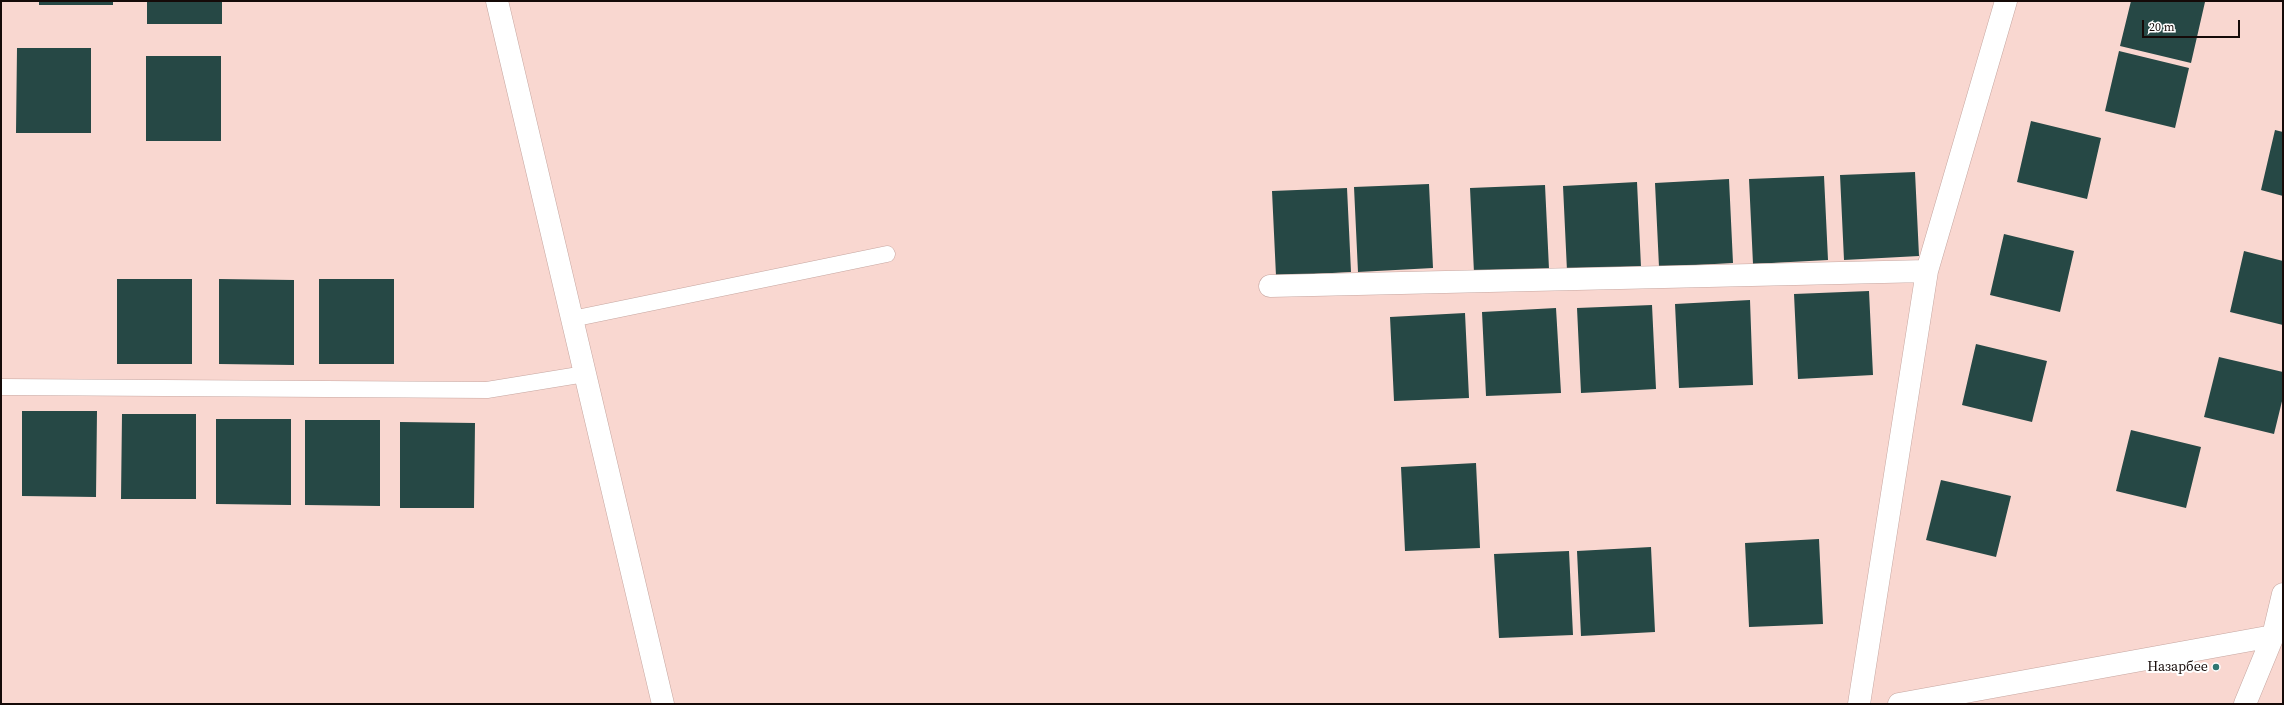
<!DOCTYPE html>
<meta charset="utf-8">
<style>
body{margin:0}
#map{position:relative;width:2284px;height:705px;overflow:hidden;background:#f9d7d0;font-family:"Source Serif 4",serif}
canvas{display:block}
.frame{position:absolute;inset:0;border:2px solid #150a08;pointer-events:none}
.scale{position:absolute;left:2142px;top:20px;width:98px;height:18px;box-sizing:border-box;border:2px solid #150a08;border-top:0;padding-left:5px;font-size:12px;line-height:14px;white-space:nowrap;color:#150a08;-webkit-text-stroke:3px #fff;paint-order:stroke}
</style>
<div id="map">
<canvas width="2284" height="705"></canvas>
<div class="frame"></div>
<div class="scale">20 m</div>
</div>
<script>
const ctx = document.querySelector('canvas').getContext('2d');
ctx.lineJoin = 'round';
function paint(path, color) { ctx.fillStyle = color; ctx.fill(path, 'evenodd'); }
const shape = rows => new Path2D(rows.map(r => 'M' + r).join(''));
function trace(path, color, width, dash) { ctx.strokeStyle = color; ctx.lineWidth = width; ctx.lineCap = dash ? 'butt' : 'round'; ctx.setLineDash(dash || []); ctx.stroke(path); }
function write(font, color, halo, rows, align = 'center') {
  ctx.font = font + ' "Source Serif 4",serif'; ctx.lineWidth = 4; ctx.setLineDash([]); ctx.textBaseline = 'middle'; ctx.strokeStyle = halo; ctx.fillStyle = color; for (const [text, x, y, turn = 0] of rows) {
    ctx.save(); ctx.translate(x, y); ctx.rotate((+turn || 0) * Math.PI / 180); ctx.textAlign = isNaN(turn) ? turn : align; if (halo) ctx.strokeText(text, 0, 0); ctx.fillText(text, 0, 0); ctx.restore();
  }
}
const building = shape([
 [39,1,113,1,113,5,39,5],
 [147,1,222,1,222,24,147,24],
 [2131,1,2205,2,2191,63,2120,46],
 [17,48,91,48,91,133,16,133],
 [2119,51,2189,68,2175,128,2105,111],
 [146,56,221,56,221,141,146,141],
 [2031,121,2101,138,2087,199,2017,182],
 [2275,130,2283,132,2283,196,2261,190],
 [1915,172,1919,256,1844,260,1840,175],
 [1824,176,1828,260,1753,264,1749,179],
 [1729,179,1733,263,1659,267,1655,183],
 [1637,182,1641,267,1567,271,1563,186],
 [1429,184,1433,268,1358,272,1354,187],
 [1545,185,1549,269,1474,273,1470,188],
 [1347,188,1351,272,1276,276,1272,191],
 [2004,234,2074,251,2060,312,1990,295],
 [2244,251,2283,261,2283,325,2230,312],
 [117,279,192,279,192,364,117,364],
 [219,279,294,280,294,365,219,364],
 [319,279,394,279,394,364,319,364],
 [1869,291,1873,375,1798,379,1794,294],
 [1750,300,1753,385,1679,388,1675,304],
 [1652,305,1656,389,1581,393,1577,308],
 [1556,308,1561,393,1486,396,1482,312],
 [1465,313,1469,398,1394,401,1390,317],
 [1976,344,2047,361,2032,422,1962,405],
 [2219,357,2283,372,2283,397,2274,434,2204,417],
 [22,411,97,411,96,497,22,496],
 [122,414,196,414,196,499,121,499],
 [216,419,291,419,291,505,216,504],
 [305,420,380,420,380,506,305,505],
 [400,422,475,423,474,508,400,508],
 [2131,430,2201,447,2186,508,2116,491],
 [1476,463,1480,548,1405,551,1401,467],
 [1941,480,2011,496,1996,557,1926,540],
 [1819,539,1823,624,1749,627,1745,543],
 [1651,547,1655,632,1581,636,1577,551],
 [1569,551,1573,635,1499,638,1494,554]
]);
const lane = shape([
 [572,319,887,254],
 [1,387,487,390,585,374]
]);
const street = shape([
 [497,1,663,704],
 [1270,286,1927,271],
 [1859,704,1927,271,2006,1],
 [1899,704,2273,636],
 [2245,704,2273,636,2283,594]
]);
const markers = [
 [2216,667,4,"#2e7773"]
];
const poiNames = [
 ["Назарбее",2208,667]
];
paint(building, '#264845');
trace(lane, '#c6a6a0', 17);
trace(street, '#c6a6a0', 23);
trace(lane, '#fff', 16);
trace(street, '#fff', 22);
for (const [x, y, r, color] of markers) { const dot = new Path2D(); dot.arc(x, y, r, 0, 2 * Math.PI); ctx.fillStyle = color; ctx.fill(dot); trace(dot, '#fff', 1.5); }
write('14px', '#150a08', '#fff', poiNames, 'right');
</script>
